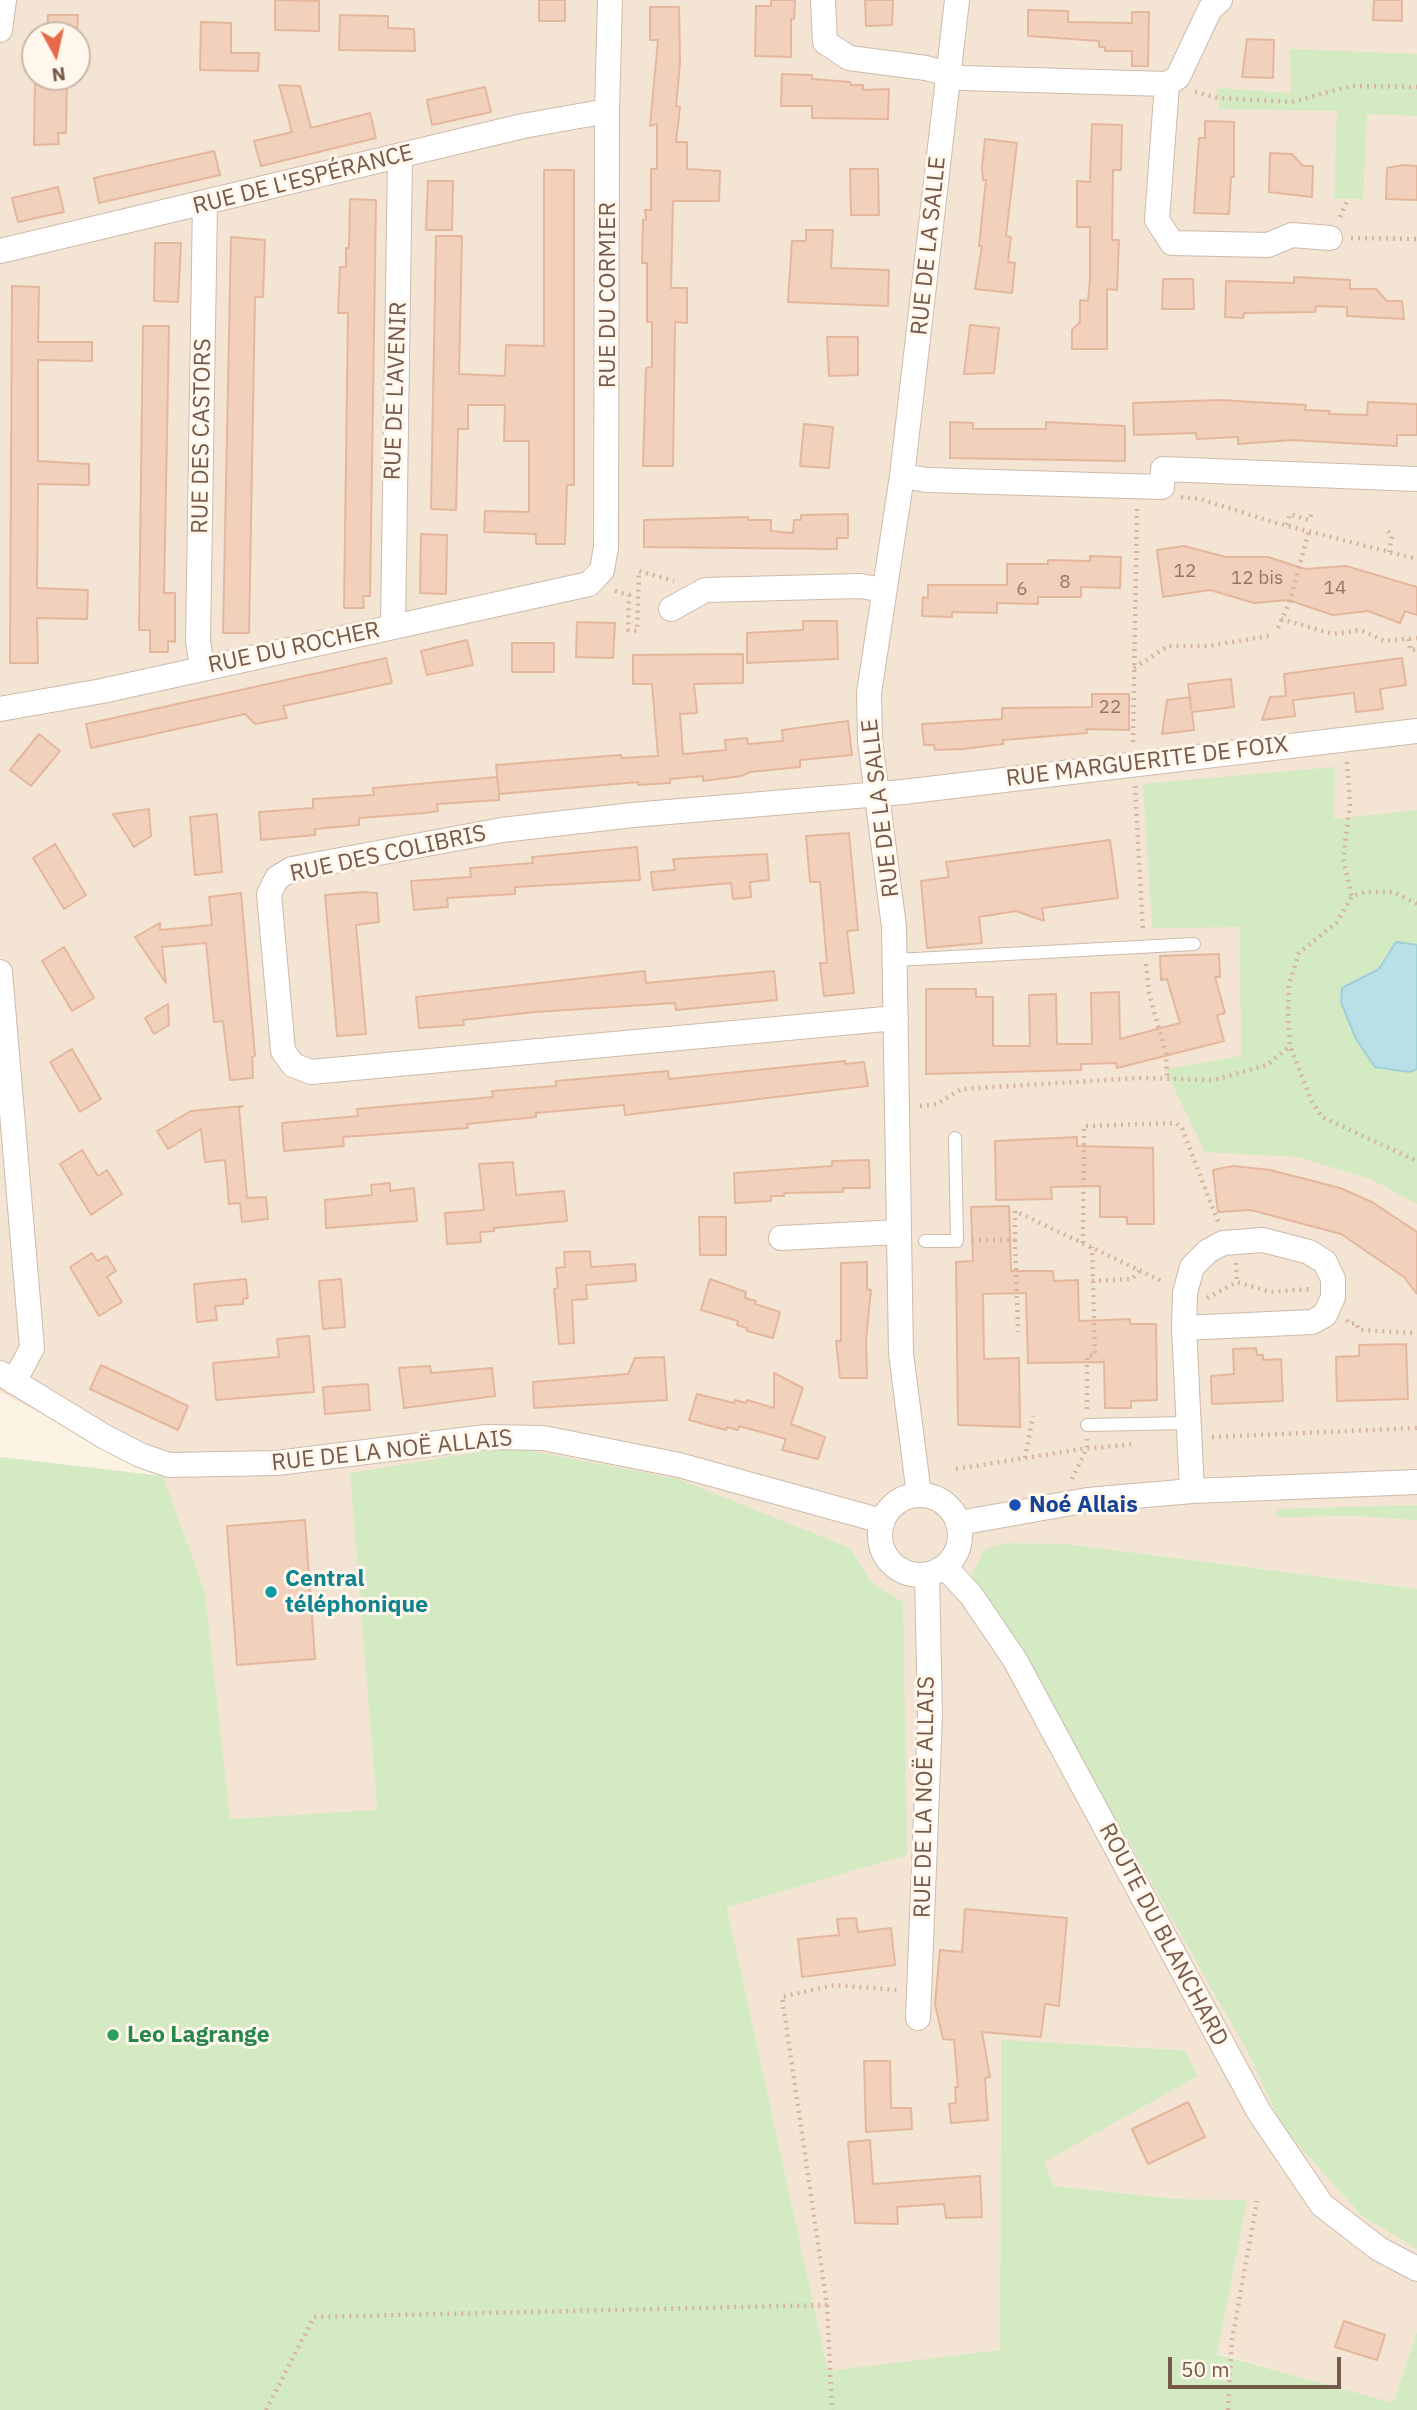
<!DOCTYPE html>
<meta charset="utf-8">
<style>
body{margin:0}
#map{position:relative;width:1417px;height:2410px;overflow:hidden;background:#fcf3e5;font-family:"IBM Plex Sans",sans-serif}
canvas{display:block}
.north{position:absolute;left:21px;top:21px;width:70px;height:70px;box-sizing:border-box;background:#fff7eb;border:2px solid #c8b8ab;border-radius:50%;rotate:172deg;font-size:19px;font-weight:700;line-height:28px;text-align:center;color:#75594a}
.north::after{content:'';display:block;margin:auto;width:24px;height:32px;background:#e66a49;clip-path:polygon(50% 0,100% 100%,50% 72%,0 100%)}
.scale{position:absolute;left:1168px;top:2357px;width:173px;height:32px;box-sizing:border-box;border:4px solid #75594a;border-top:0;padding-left:9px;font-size:21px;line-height:24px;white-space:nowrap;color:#75594a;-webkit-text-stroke:5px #fff7eb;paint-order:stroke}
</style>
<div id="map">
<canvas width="1417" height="2410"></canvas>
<div class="north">N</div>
<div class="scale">50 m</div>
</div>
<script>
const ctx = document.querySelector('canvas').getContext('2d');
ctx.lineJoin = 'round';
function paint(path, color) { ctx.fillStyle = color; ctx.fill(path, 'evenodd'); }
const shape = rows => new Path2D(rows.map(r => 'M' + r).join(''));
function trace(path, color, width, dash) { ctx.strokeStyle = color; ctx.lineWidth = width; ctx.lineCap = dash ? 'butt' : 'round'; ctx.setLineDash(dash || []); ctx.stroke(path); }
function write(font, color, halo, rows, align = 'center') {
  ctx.font = font + ' "IBM Plex Sans",sans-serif'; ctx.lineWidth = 6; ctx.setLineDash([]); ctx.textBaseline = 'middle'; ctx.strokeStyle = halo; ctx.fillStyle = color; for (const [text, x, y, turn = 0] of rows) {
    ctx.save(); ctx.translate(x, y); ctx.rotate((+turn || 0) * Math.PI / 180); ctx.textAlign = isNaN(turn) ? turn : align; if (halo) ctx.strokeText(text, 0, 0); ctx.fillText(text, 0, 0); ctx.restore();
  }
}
const residential = shape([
 [0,0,1417,0,1417,1589,1066,1544,1004,1543,984,1550,1017,1645,1248,2053,1282,2127,1362,2216,1417,2249,1417,2331,1393,2404,1217,2353,1246,2200,1178,2199,1054,2186,1044,2161,1198,2076,1185,2050,1121,2046,1001,2041,1000,2350,828,2372,727,1906,903,1603,871,1582,850,1548,351,1473,377,1811,229,1819,205,1592,163,1476,0,1392],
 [35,35,77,35,77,77,35,77]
]);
const green = shape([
 [1290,49,1417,54,1417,116,1367,114,1363,199,1334,199,1337,111,1219,109,1217,88,1291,93],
 [1335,767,1334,819,1417,810,1417,1204,1371,1179,1298,1157,1205,1152,1165,1069,1241,1056,1240,927,1152,928,1143,784],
 [510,1447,678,1479,850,1548,871,1582,903,1602,907,1855,727,1907,828,2371,1000,2350,1001,2040,1185,2050,1198,2076,1044,2162,1054,2186,1178,2199,1247,2200,1217,2354,1393,2403,1417,2331,1417,2410,0,2410,0,1457,163,1476,205,1592,230,1819,377,1810,350,1473],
 [1417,1505,1417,1520,1357,1516,1276,1517,1277,1509],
 [1004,1543,1066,1544,1417,1589,1417,2249,1362,2216,1282,2127,1248,2053,1017,1645,970,1578,984,1550]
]);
const water = shape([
 [1396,942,1417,945,1417,1069,1409,1072,1375,1067,1356,1039,1341,1002,1342,988,1379,969,1396,942]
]);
const building = shape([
 [275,0,319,1,319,31,275,30,275,0],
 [539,0,565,0,565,21,539,21,539,0],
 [771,0,795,0,794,19,791,19,791,57,755,56,756,6,771,6,771,0],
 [865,0,893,0,892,25,866,26,865,0],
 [1374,0,1402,0,1402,21,1373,20,1374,0],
 [650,7,679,7,680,63,676,106,680,107,676,142,687,142,687,169,720,171,719,201,673,201,671,288,687,288,687,323,675,322,673,466,643,466,646,368,652,367,652,322,647,322,647,263,642,263,643,220,646,219,645,210,651,210,651,169,657,169,657,124,650,126,658,40,650,40,650,7],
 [1028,10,1068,11,1068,22,1132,23,1132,12,1149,12,1148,66,1132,66,1132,51,1105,51,1105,47,1099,47,1099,41,1028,36,1028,10],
 [48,15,78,15,77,35,47,35,48,15],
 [340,15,388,16,388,28,414,29,415,51,339,50,340,15],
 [201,22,231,23,231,53,259,53,258,71,200,70,201,22],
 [1247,39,1274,40,1273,78,1242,77,1247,39],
 [782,74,812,75,812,79,850,82,851,85,863,85,863,90,889,89,888,119,812,118,812,106,781,106,782,74],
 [35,77,67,77,66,133,58,133,59,144,34,145,35,77],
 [279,85,300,86,311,128,370,113,376,138,261,166,254,141,292,132,279,85],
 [485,87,491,112,432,125,427,100,485,87],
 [1205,121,1234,122,1234,177,1231,177,1229,214,1194,213,1199,138,1205,138,1205,121],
 [1092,124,1122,125,1121,170,1113,170,1112,240,1119,240,1117,290,1107,289,1107,349,1072,349,1072,330,1080,322,1080,300,1088,301,1090,279,1090,227,1077,227,1077,181,1090,182,1092,124],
 [985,139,1017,143,1006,236,1011,237,1008,262,1015,263,1012,293,975,289,982,246,979,246,986,180,983,180,982,168,985,139],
 [214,151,220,175,99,203,94,178,214,151],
 [1270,153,1292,154,1303,166,1313,166,1312,197,1269,192,1270,153],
 [1404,165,1417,166,1417,200,1386,199,1387,168,1404,165],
 [850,169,878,169,879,215,851,215,850,169],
 [544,170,574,170,574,485,567,485,565,544,536,544,536,534,484,532,485,511,529,512,529,441,504,441,505,405,468,405,468,429,458,429,456,510,431,509,436,236,462,236,459,374,505,376,506,345,544,346,544,170],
 [428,181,453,181,452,230,426,230,428,181],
 [58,187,64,212,18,222,12,198,58,187],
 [350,199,376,200,370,596,363,596,364,608,344,608,348,313,338,313,340,267,346,267,346,248,349,248,350,199],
 [806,230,833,230,831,268,889,270,888,306,788,302,792,241,806,241,806,230],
 [231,237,265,240,263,297,255,297,249,633,223,633,231,237],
 [155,243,181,243,178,302,154,301,155,243],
 [1294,277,1350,280,1350,289,1376,289,1387,301,1402,301,1404,319,1347,316,1347,307,1316,306,1315,312,1244,313,1243,318,1225,317,1226,281,1294,283,1294,277],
 [1163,279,1193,279,1194,309,1162,309,1163,279],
 [12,286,39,287,38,342,92,342,92,361,38,360,38,461,89,464,89,485,38,484,37,588,88,590,87,619,37,618,38,663,10,663,12,286],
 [970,325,999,328,994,373,964,374,970,325],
 [143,326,169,326,164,593,175,593,175,642,168,641,168,652,150,652,150,630,139,630,143,326],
 [827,337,858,337,858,375,829,376,827,337],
 [1220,400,1306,405,1305,410,1330,411,1329,414,1367,415,1368,402,1417,404,1417,435,1397,435,1397,446,1292,440,1238,444,1238,437,1197,439,1196,433,1134,435,1133,403,1220,400],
 [950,422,973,423,973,429,1046,429,1046,422,1125,426,1125,461,950,458,950,422],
 [804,424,833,427,829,468,800,466,804,424],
 [848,514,848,538,837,538,837,549,644,547,644,520,748,517,748,520,771,520,771,531,793,533,794,520,801,520,801,515,848,514],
 [421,534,447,535,446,594,420,593,421,534],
 [1184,546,1226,557,1268,557,1305,569,1346,566,1417,587,1417,615,1405,611,1400,623,1368,611,1333,615,1288,600,1254,603,1210,590,1163,597,1157,550,1184,546],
 [1090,556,1121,557,1120,588,1081,587,1081,597,1038,597,1038,604,997,603,997,613,952,612,952,617,922,616,923,597,928,598,928,585,1007,585,1007,564,1048,564,1048,560,1090,561,1090,556],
 [803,621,837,621,838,659,747,663,747,633,803,630,803,621],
 [577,622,615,623,613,658,576,657,577,622],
 [467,640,473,665,427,675,421,651,467,640],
 [512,643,554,643,554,672,512,672,512,643],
 [743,654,743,683,694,684,697,713,680,714,683,754,726,750,725,740,747,738,748,744,783,741,782,730,848,721,852,755,800,760,800,767,750,772,741,776,703,781,703,776,670,779,670,783,638,785,638,782,499,794,499,800,437,804,438,811,426,813,359,818,359,825,315,829,315,835,261,840,259,812,313,808,313,799,374,795,373,788,497,777,499,793,496,765,621,755,621,758,658,756,652,684,633,684,633,655,743,654],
 [386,658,392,683,283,706,287,718,255,724,245,714,91,748,86,724,386,658],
 [1402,658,1406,685,1380,689,1383,709,1356,712,1354,693,1293,700,1295,716,1262,720,1270,697,1286,696,1284,674,1402,658],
 [1231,679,1234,707,1192,712,1194,730,1162,734,1167,700,1190,697,1191,709,1188,684,1231,679],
 [1092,694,1129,694,1129,730,1086,729,1087,733,1003,740,1003,744,963,749,935,750,934,745,924,745,922,724,1002,719,1002,708,1092,707,1092,694],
 [39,734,60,751,31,786,10,770,39,734],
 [149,809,151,836,134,847,113,814,149,809],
 [217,814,222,872,195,875,190,817,217,814],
 [849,833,858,930,847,931,854,993,824,996,820,963,827,963,820,882,810,882,806,836,849,833],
 [1110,840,1118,898,1042,908,1044,921,1016,911,979,917,982,943,927,948,921,881,949,877,946,862,1110,840],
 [55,844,86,895,64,909,33,858,55,844],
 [637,847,640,880,515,887,515,894,447,898,448,907,414,910,411,881,471,877,470,868,533,863,532,857,637,847],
 [767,854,769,880,750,882,751,897,733,899,731,883,653,890,651,872,675,870,673,859,767,854],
 [363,892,377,893,379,922,356,925,366,1034,337,1036,325,895,363,892],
 [241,893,255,1056,252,1057,253,1078,230,1080,223,1021,214,1022,206,943,162,947,166,983,135,937,160,923,160,930,212,925,209,897,241,893],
 [64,947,94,998,72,1011,42,961,64,947],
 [1219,954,1220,977,1215,977,1225,1013,1217,1015,1224,1041,1117,1068,1116,1063,1081,1064,1081,1070,926,1074,926,989,976,989,976,997,993,997,993,1046,1030,1046,1029,995,1056,994,1057,1044,1092,1044,1091,993,1119,992,1120,1039,1180,1023,1167,979,1161,980,1160,956,1219,954],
 [645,971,646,983,774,971,777,1000,676,1010,675,1003,535,1012,463,1020,464,1025,419,1028,416,997,645,971],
 [168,1004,169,1025,154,1034,145,1018,168,1004],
 [72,1049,101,1099,80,1112,50,1062,72,1049],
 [845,1061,845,1064,864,1062,868,1086,625,1115,624,1105,536,1113,536,1117,467,1124,468,1128,343,1137,344,1146,284,1151,282,1123,358,1116,357,1109,493,1097,492,1091,556,1086,556,1081,668,1071,669,1079,845,1061],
 [243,1106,239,1108,247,1198,266,1197,268,1219,242,1222,240,1203,229,1204,225,1160,205,1162,201,1129,168,1149,157,1131,191,1111,243,1106],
 [1077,1137,1077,1146,1153,1148,1154,1224,1127,1224,1127,1217,1100,1217,1100,1186,1051,1187,1052,1199,996,1200,995,1141,1077,1137],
 [82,1150,98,1176,107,1170,122,1194,91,1215,60,1164,82,1150],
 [869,1160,870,1188,843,1188,843,1192,784,1193,784,1196,771,1196,771,1201,735,1203,734,1173,832,1166,832,1161,869,1160],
 [513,1162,516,1195,564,1191,567,1221,494,1228,494,1231,480,1232,481,1242,447,1244,445,1213,484,1210,479,1164,513,1162],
 [1233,1166,1270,1170,1340,1188,1372,1202,1417,1232,1417,1294,1404,1277,1341,1234,1251,1210,1218,1212,1213,1170,1233,1166],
 [390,1183,390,1191,414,1188,417,1221,326,1228,325,1200,372,1195,371,1185,390,1183],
 [1009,1206,1011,1271,1053,1271,1054,1281,1078,1280,1079,1321,1130,1319,1130,1324,1156,1324,1157,1400,1131,1401,1131,1408,1105,1408,1104,1362,1028,1363,1026,1293,983,1294,984,1359,1019,1358,1020,1427,958,1425,956,1262,973,1261,971,1207,1009,1206],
 [699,1217,726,1217,726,1255,700,1255,699,1217],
 [590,1251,591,1267,635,1264,636,1281,586,1285,587,1299,572,1300,574,1343,559,1344,554,1289,558,1288,556,1268,565,1267,564,1252,590,1251],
 [92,1253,97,1261,107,1256,116,1271,107,1277,122,1302,99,1316,70,1267,92,1253],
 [867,1262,867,1289,871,1290,866,1340,867,1378,840,1378,836,1341,841,1341,841,1263,867,1262],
 [246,1279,248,1298,243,1299,243,1304,215,1306,217,1320,197,1322,194,1284,246,1279],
 [341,1279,345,1327,323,1329,319,1281,341,1279],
 [710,1279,746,1292,745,1298,756,1301,755,1304,780,1312,773,1338,747,1331,747,1328,737,1325,738,1321,701,1310,710,1279],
 [309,1336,314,1392,216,1400,213,1363,279,1357,277,1339,309,1336],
 [1406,1344,1408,1399,1337,1401,1336,1357,1359,1356,1359,1345,1406,1344],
 [1256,1348,1257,1355,1263,1355,1263,1360,1281,1359,1283,1401,1212,1404,1211,1376,1234,1374,1233,1349,1256,1348],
 [664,1357,667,1400,534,1408,533,1382,628,1374,635,1358,664,1357],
 [101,1365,188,1406,178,1430,90,1389,101,1365],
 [430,1366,431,1373,492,1368,495,1396,404,1408,399,1368,430,1366],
 [774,1373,803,1388,791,1424,825,1437,818,1459,782,1450,786,1439,739,1426,738,1430,727,1427,726,1430,689,1420,697,1394,734,1403,735,1400,746,1403,747,1400,774,1408,774,1373],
 [368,1384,370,1410,325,1414,323,1387,368,1384],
 [305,1520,315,1659,237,1665,227,1526,305,1520],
 [965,1909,1067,1918,1059,2006,1045,2004,1041,2037,982,2032,990,2077,985,2078,988,2120,951,2123,949,2104,956,2103,955,2087,958,2087,954,2040,943,2039,935,2004,940,1950,962,1952,965,1909],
 [856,1918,858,1932,891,1928,895,1965,802,1977,798,1939,839,1935,837,1919,856,1918],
 [864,2061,890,2061,891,2108,911,2108,912,2129,866,2132,864,2061],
 [1188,2102,1205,2137,1148,2164,1132,2129,1188,2102],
 [870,2140,873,2184,980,2176,982,2217,946,2218,944,2204,897,2207,898,2224,855,2223,848,2142,870,2140],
 [1344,2321,1385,2335,1377,2360,1335,2347,1344,2321]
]);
const path = shape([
 [1195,92,1218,98,1292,102,1351,86,1417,87],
 [1340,217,1348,199],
 [1351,238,1417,239],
 [1181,497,1200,499,1276,523,1417,559],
 [1287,525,1290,514,1309,520,1313,512],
 [1388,531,1392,536,1389,552],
 [615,591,629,595,628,630,637,631,639,571,674,581],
 [1281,619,1333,634,1361,630,1384,641,1417,638],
 [1278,628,1289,603,1309,531],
 [1409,639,1410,650,1417,649],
 [1134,668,1168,646,1208,646,1269,636],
 [1133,742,1137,509],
 [1347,762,1350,805,1343,859,1352,896],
 [1135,786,1143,931],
 [1417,904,1393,892,1365,892,1352,896,1337,922,1299,953,1289,984,1288,1014,1290,1046,1312,1102,1322,1117,1417,1161],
 [1146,964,1149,993,1166,1054,1167,1078],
 [920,1106,937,1104,961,1089,1140,1078,1214,1080,1267,1065,1290,1046],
 [972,1240,1015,1240,1015,1211,1164,1282],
 [1015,1240,1018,1332],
 [1083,1243,1084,1126,1176,1123,1182,1128,1218,1222],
 [1236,1263,1237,1282],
 [1092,1281,1132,1279,1139,1271],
 [1207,1298,1237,1282,1270,1292,1311,1289],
 [1347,1320,1350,1324,1356,1323,1359,1330,1417,1333],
 [1087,1409,1087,1356,1095,1355,1092,1247],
 [1212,1437,1417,1428],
 [1025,1458,1033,1416],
 [956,1469,1082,1449,1135,1444],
 [1072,1479,1087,1448,1087,1439],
 [827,2305,832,2410],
 [266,2410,314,2317,827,2305,782,1997,834,1985,898,1990],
 [1228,2410,1232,2340,1257,2201]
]);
const lane = shape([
 [896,960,1194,944],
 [925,1241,957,1241,955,1138],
 [1087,1425,1188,1423]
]);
const street = shape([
 [823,0,825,42,849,58,926,68,962,78,1167,84,1178,77,1210,9,1220,0],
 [0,30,4,0],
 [1167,84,1157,220,1172,243,1268,245,1292,235,1330,238],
 [0,251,523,126,607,111],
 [902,476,927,480,1162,487,1163,469,1417,479],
 [671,609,705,590,860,586,884,590],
 [393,626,400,157],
 [202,668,198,641,205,203],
 [0,709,102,691,589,584,602,570,606,547,607,111,610,0],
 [0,972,32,1348,14,1382],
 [896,1018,311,1072,293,1065,283,1051,269,894,277,878,292,869,502,830,633,815,903,792,1417,731],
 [781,1238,899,1232],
 [1184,1328,1312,1322,1325,1315,1333,1297,1333,1279,1325,1262,1309,1252,1263,1240,1223,1243,1208,1251,1192,1267,1185,1293,1184,1328,1192,1491],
 [0,1373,105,1437,140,1455,169,1465,277,1463,486,1437,543,1438,679,1465,882,1521],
 '880 1535a40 40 0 1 1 80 0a40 40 0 1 1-80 0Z',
 [919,1495,901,1353,894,927,870,741,869,693,902,476,957,0],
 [959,1523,1088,1500,1192,1491,1417,1482],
 [945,1567,971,1595,1015,1660,1259,2112,1322,2205,1379,2249,1417,2269],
 [918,2018,930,1715,927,1575]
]);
const markers = [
 [1015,1505,7,"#1a4fb4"],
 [271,1592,7,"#0f9aa8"],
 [113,2035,7,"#2e9e5b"]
];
const numberNames = [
 ["12",1185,572],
 ["12 bis",1257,579],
 ["8",1065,583],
 ["14",1335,589],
 ["6",1022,590],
 ["22",1110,708]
];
const streetNames = [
 ["RUE DE L'ESPÉRANCE",303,180,-14],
 ["RUE DE LA SALLE",929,246,-84],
 ["RUE DU CORMIER",608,295,-90],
 ["RUE DE L'AVENIR",396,391,-88],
 ["RUE DES CASTORS",202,436,-89],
 ["RUE DU ROCHER",294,648,-12],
 ["RUE MARGUERITE DE FOIX",1147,762,-7],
 ["RUE DE LA SALLE",881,808,-97],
 ["RUE DES COLIBRIS",388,854,-12],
 ["RUE DE LA NOË ALLAIS",392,1451,-6],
 ["RUE DE LA NOË ALLAIS",925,1797,-89],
 ["ROUTE DU BLANCHARD",1163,1935,62]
];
const transitNames = [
 ["Noé Allais",1029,1505]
];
const cultureNames = [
 ["Central",285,1579],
 ["téléphonique",285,1605]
];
const leisureNames = [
 ["Leo Lagrange",127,2035]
];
paint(residential, '#f4e4d3');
paint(green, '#d3eac3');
paint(water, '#b9e0e6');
trace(water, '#9fd0d8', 2);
paint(building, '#f2d1bc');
trace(building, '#e4b79c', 2);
trace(lane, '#cebaab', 14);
trace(street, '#cebaab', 26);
trace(path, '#d7b49f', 4.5, [2, 5]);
trace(lane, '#fff', 12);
trace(street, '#fff', 24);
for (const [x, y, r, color] of markers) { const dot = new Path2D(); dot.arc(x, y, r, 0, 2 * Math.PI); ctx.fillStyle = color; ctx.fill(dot); trace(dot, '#fff7eb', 2.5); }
write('19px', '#947766', null, numberNames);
write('23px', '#75594a', '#fff7eb', streetNames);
write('bold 23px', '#164399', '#fff7eb', transitNames, 'left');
write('bold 23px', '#0d838f', '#fff7eb', cultureNames, 'left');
write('bold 23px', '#27864d', '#fff7eb', leisureNames, 'left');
</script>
